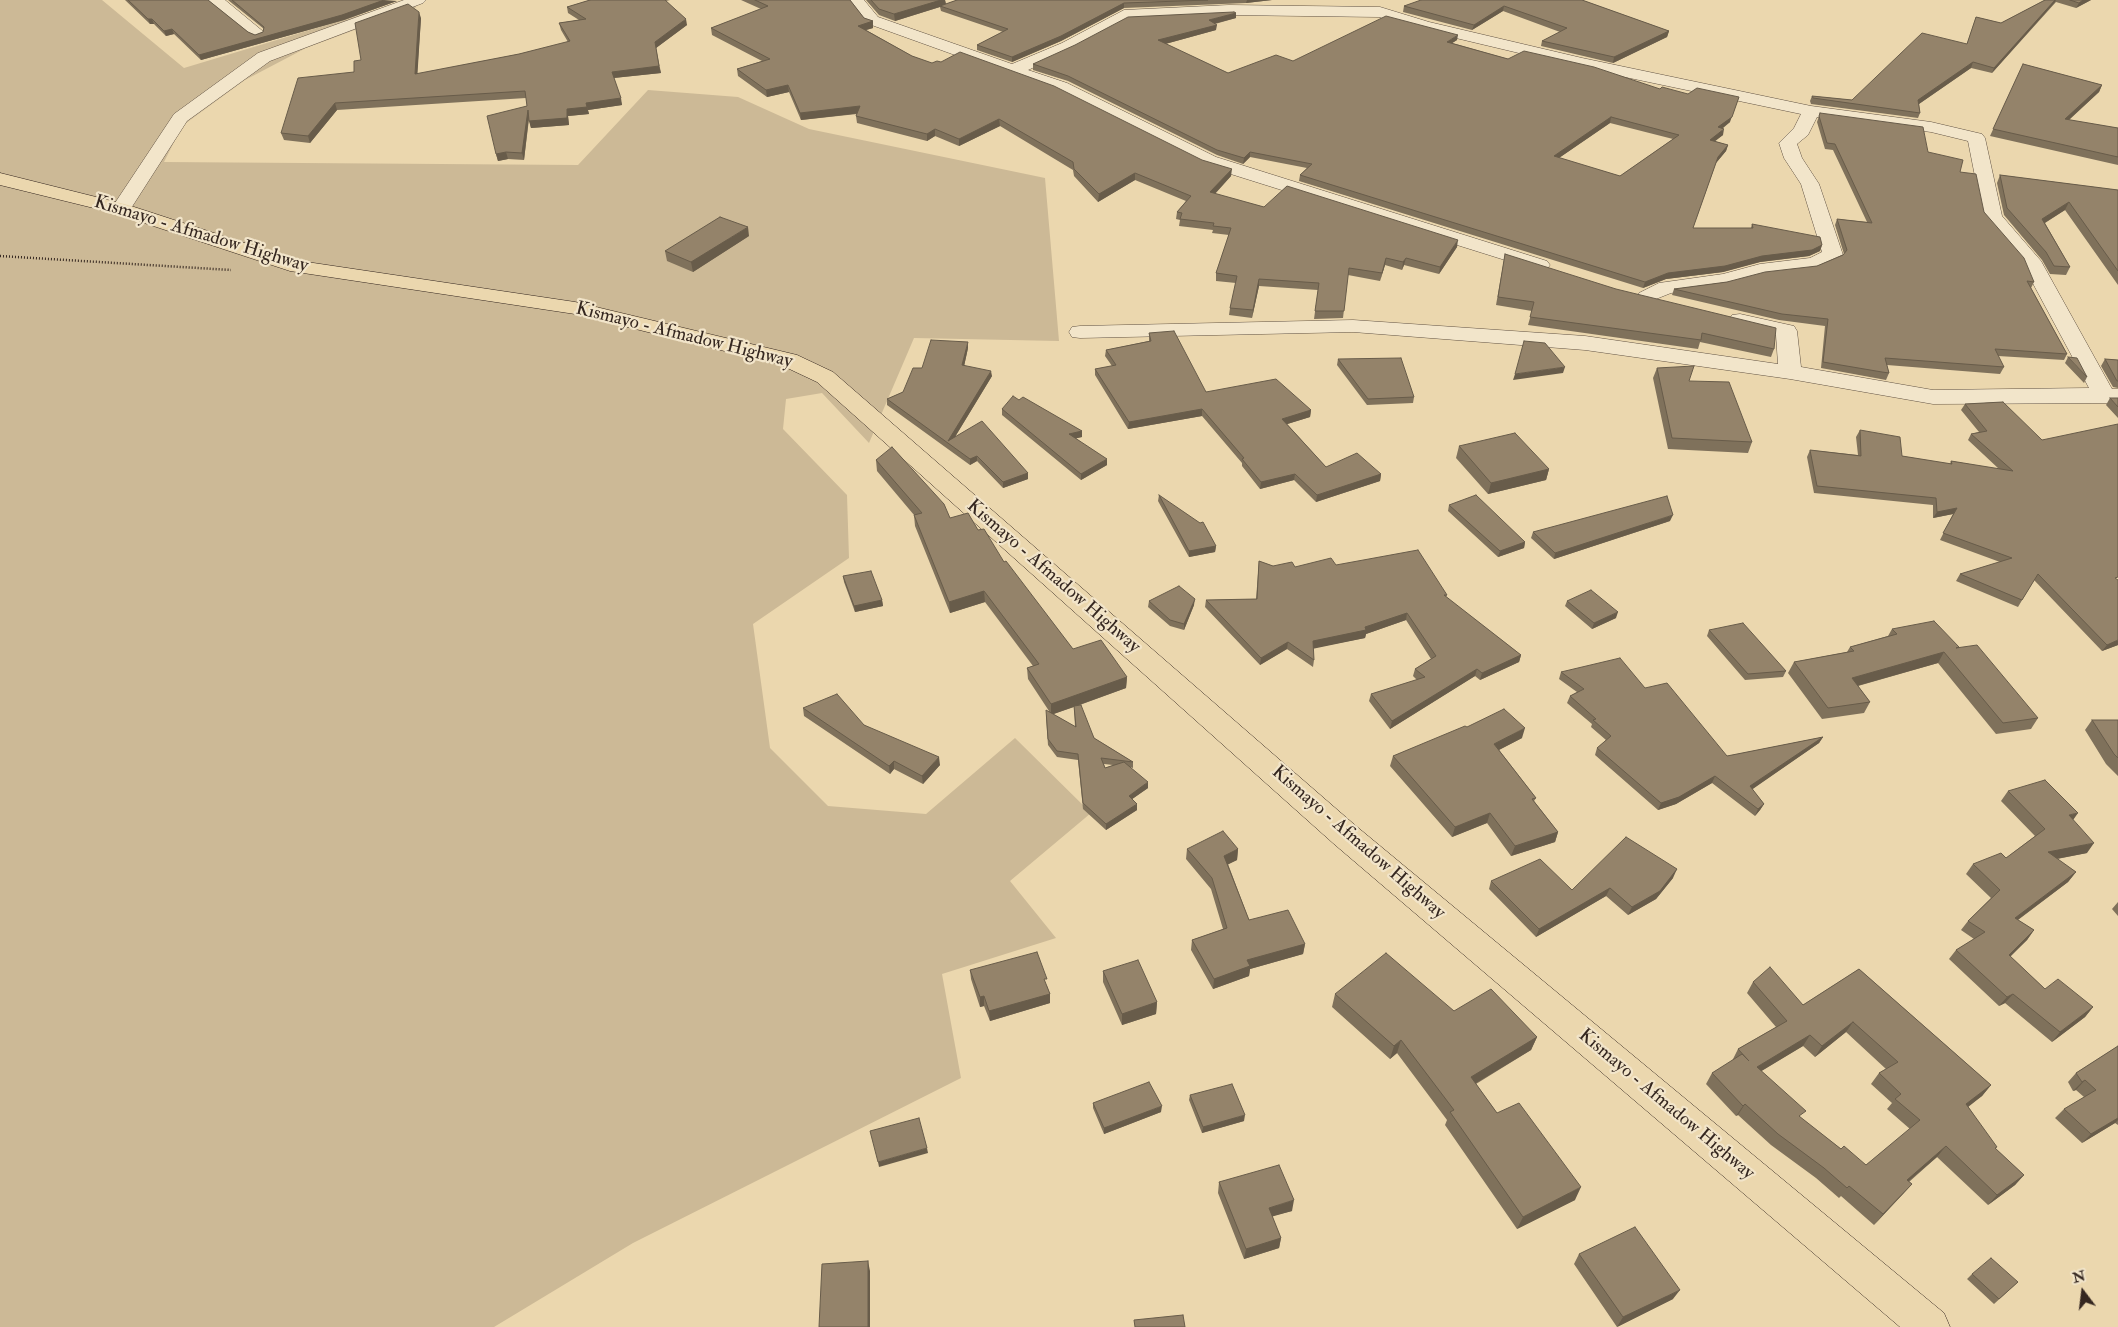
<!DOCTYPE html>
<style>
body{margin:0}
#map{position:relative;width:2118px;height:1327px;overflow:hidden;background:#ebd7ae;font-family:"IM FELL Double Pica",serif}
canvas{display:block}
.north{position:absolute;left:2058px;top:1267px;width:50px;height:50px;-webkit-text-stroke:4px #f2e5ca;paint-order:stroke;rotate:345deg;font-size:14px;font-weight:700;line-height:20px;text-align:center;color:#352720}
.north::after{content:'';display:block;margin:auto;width:18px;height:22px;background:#352720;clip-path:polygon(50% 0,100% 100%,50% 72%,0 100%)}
</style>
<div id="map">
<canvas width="2118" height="1327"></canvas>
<div class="north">N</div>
</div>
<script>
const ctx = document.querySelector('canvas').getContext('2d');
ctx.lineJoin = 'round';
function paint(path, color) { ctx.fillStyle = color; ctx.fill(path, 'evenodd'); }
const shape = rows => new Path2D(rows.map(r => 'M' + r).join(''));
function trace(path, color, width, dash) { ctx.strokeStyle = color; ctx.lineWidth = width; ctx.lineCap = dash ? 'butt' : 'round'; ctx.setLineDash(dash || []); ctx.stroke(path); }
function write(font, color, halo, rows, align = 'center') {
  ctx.font = font + ' "IM FELL Double Pica",serif'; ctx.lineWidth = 4.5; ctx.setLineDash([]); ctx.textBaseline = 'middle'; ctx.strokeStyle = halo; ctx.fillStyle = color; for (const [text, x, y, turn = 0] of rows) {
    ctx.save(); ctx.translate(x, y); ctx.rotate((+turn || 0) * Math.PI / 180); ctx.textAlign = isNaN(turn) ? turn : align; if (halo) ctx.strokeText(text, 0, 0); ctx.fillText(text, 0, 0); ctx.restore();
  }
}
const green = shape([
 [0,0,102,0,184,68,406,1,417,7,306,48,245,80,182,126,164,162,578,165,648,90,738,97,809,129,1045,178,1059,341,914,338,869,443,822,393,786,399,783,429,847,495,849,558,753,624,770,748,828,806,926,814,1015,738,1091,813,1010,881,1056,938,942,974,961,1078,633,1243,494,1327,0,1327]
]);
const path = shape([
 [0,256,231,270]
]);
const minor = shape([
 [207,0,225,0,265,33,263,36,257,38,251,36,207,0],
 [404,0,426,0,423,3,270,61,187,121,128,213,121,215,114,213,111,209,174,114,258,53,404,0],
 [848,0,864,0,878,17,1012,64,1062,43,1124,10,1229,5,1380,7,1429,22,1582,58,1811,106,1931,122,1982,134,1985,138,2002,216,2041,261,2112,389,2118,389,2118,403,1933,404,1790,379,1585,350,1353,332,1080,338,1072,337,1069,332,1072,327,1080,326,1353,320,1585,336,1778,364,1776,335,1732,325,1729,320,1732,315,1740,314,1794,326,1797,331,1801,367,1933,390,2089,388,2022,263,1983,217,1968,141,1931,132,1817,117,1808,135,1797,144,1802,158,1819,184,1843,255,1840,259,1814,270,1762,276,1725,286,1671,293,1646,303,1639,301,1636,297,1639,293,1659,283,1723,274,1760,264,1810,258,1822,252,1801,184,1784,158,1779,143,1794,128,1801,114,1582,68,1418,29,1379,17,1229,15,1127,20,1074,49,1028,70,1067,83,1216,157,1547,261,1550,265,1547,269,1540,271,1202,165,1055,91,866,23,848,0]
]);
const major = shape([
 [0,173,128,205,300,261,575,302,797,355,833,372,1356,826,1944,1313,1950,1327,1900,1327,1334,844,817,382,781,365,575,314,290,271,114,213,0,185,0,173]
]);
const wall = shape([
 [125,0,208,0,248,32,255,35,263,32,264,29,228,0,397,1,344,20,201,60,174,34,166,36,154,24,150,24],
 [590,0,670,0,666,1,687,25,656,48,661,73,614,78,622,105,588,110,589,114,568,116,569,125,531,128,529,119,524,160,508,159,498,161,496,154,527,106,526,98,337,110,310,143,284,140,281,133,354,72,361,60,421,18,417,74,519,54,568,42,561,30,559,23,579,20,568,13,567,7],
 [741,0,850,0,864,18,873,21,873,28,866,30,912,56,1231,176,1215,194,1264,207,1457,247,1439,274,1404,265,1402,270,1385,265,1380,281,1348,275,1343,318,1314,319,1318,290,1259,286,1252,318,1229,315,1230,308,1236,283,1216,281,1216,273,1229,235,1212,233,1213,230,1179,226,1180,220,1176,219,1177,212,1186,201,1135,180,1098,202,1074,176,1073,170,1000,126,959,146,935,136,927,141,857,123,856,116,857,114,801,120,789,92,767,97,738,76,737,69,762,61,712,35,711,28,761,9],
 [866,0,945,0,946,4,957,0,1272,0,1246,3,1124,8,1061,41,1012,62,977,50,977,45,1003,32,941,11,940,7,895,21,879,15],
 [1582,0,1669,31,1667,37,1613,63,1541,46,1542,41,1560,32,1503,11,1472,30,1403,12,1404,6],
 [2045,0,2091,0,2076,8,2056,2,1992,73,1971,68,1919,104,1920,113,1918,118,1811,104,1810,101,1812,96,1852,100,1967,44,1976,17,2001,23],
 [1236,13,1236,18,1215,24,1216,30,1165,44,1228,73,1293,61,1457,40,1452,43,1730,122,1722,129,1723,135,1714,141,1728,145,1726,151,1716,163,1693,228,1751,228,1752,224,1822,245,1820,251,1809,256,1760,262,1723,272,1666,279,1643,288,1299,181,1300,175,1307,168,1250,157,1243,164,1217,155,1068,81,1033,70,1033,64],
 [1610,123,1673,139,1620,176,1559,158],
 [2023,64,2102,85,2099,92,2069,120,2118,128,2118,165,1990,136],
 [1820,113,1928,152,1960,172,1984,212,2034,282,2031,288,2067,354,2064,360,1998,356,2004,367,2000,374,1887,365,1889,373,1886,380,1821,368,1825,326,1779,320,1672,295,1674,289,1727,282,1817,266,1844,254,1835,225,1837,219,1867,222,1833,150,1825,149,1817,122],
 [2000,175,2118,190,2118,285,2065,210,2045,223,2070,267,2066,275,2050,274,2042,260,2004,215,1997,183],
 [749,236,693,272,667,261,665,251],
 [1505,254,1774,349,1771,357,1700,342,1698,349,1528,325,1532,311,1496,305],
 [1149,333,1206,392,1311,410,1310,417,1287,424,1326,467,1381,474,1380,481,1316,502,1294,480,1260,489,1242,466,1242,463,1202,416,1128,429,1095,375,1095,369,1112,366,1105,356,1106,350,1149,341],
 [968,348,964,366,992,376,955,437,1028,473,1028,479,1003,488,977,461,970,465,887,405,887,399,903,392,922,368],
 [2068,357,2087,377,2084,383,2065,363],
 [1338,359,1414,397,1413,403,1367,405,1337,365],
 [2105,359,2118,360,2118,388,2113,387,2101,366],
 [1657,368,1689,381,1752,442,1748,453,1668,449,1653,378],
 [2110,398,2118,398,2118,418,2106,405],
 [1019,400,1082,431,1082,437,1076,438,1107,465,1081,480,1002,415,1002,409],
 [2003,402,2118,645,2102,651,2034,580,2018,607,1956,581,1960,574,2000,562,1940,540,1953,514,1933,518,1933,505,1814,493,1807,457,1810,450,1858,455,1856,437,1860,430,1902,456,1950,464,1951,461,1999,469,1968,440,1971,434,1979,432,1961,410,1965,404],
 [1459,446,1549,469,1546,480,1488,494,1456,458],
 [876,460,950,518,978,530,1004,562,1073,649,1127,677,1126,688,1077,706,1094,738,1133,762,1133,768,1130,767,1148,788,1132,799,1137,810,1106,830,1083,809,1078,760,1057,757,1048,745,1046,716,1049,711,1028,679,1027,668,1033,666,985,602,950,613,915,526,914,515,877,471],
 [1074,707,1075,727,1053,714],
 [1104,764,1113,765,1105,768],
 [1159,495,1216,546,1215,552,1189,557,1158,501],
 [1449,505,1525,542,1524,548,1498,557,1448,511],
 [1670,521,1554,559,1531,538,1533,532],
 [1259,561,1273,566,1295,567,1336,565,1447,595,1446,597,1521,655,1519,662,1480,680,1475,676,1390,729,1369,701,1371,694,1417,680,1413,676,1415,669,1431,659,1406,620,1366,634,1365,638,1313,648,1314,660,1313,667,1287,649,1260,665,1205,607,1206,600,1256,599],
 [843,576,882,600,883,606,855,612,844,582],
 [1149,601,1194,605,1184,630,1170,626,1148,607],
 [1567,601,1616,618,1592,629,1565,606],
 [1892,629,1959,647,2038,718,2031,729,1996,734,1938,663,1858,686,1870,702,1864,713,1822,719,1788,673,1794,662,1847,652,1850,647,1888,636],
 [1709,630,1786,671,1783,677,1745,680,1707,636],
 [1561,672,1645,688,1727,756,1823,737,1819,743,1752,789,1764,804,1760,810,1755,816,1712,783,1676,804,1658,810,1595,755,1597,748,1606,740,1591,727,1592,724,1567,703,1570,696,1577,692,1559,679],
 [803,708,864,725,940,765,923,784,894,769,890,774,804,716],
 [2092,720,2118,720,2118,776,2106,764,2085,730],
 [1467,727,1522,738,1499,750,1536,798,1534,801,1558,832,1555,842,1511,856,1487,823,1452,837,1390,766,1393,756],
 [2008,791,2073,820,2087,853,2057,859,2076,872,2068,882,2018,920,2034,930,2027,940,2010,956,2045,989,2093,1007,2085,1017,2052,1042,2005,1003,1999,1006,1949,959,1956,950,1974,939,1961,930,1968,921,1991,898,1966,874,1973,864,2006,858,2035,836,2001,801],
 [1187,849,1238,849,1237,860,1228,864,1249,920,1305,944,1303,954,1250,969,1249,976,1213,989,1191,950,1192,940,1223,929,1211,889,1186,859],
 [1673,878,1656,899,1628,915,1606,896,1536,937,1489,889,1491,881,1572,890],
 [2118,902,2118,916,2112,909],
 [1859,969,1991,1085,1982,1096,1968,1106,1996,1149,2024,1175,2015,1185,1988,1205,1937,1157,1909,1182,1912,1184,1874,1225,1841,1196,1839,1198,1816,1178,1771,1145,1738,1115,1736,1116,1706,1084,1712,1073,1732,1061,1738,1049,1776,1027,1747,993,1753,982,1803,1005],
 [1846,1032,1886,1069,1879,1073,1871,1084,1892,1103,1887,1109,1910,1129,1866,1165,1841,1149,1801,1118,1761,1071,1803,1046,1815,1057],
 [970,970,1047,986,1050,994,1050,1003,990,1021,984,1006,980,1007,971,979],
 [1103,971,1157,1002,1156,1014,1122,1025,1103,982],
 [1335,994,1454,1011,1537,1037,1531,1050,1476,1084,1497,1113,1575,1200,1517,1229,1445,1125,1447,1120,1397,1053,1390,1059,1332,1007],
 [2118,1046,2118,1125,2115,1123,2082,1143,2055,1118,2064,1109,2084,1097,2076,1090,2073,1091,2068,1082,2076,1073],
 [1190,1095,1244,1121,1202,1133,1189,1100],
 [1093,1103,1161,1112,1104,1134,1093,1108],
 [1219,1182,1292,1211,1272,1216,1281,1238,1279,1248,1244,1259,1218,1193],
 [1579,1254,1673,1299,1617,1327,1574,1264],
 [1972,1274,2018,1282,1994,1304,1967,1279]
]);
const shadedWall = shape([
 [384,0,397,1,344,20,201,60,199,55],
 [941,0,945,0,946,5,895,21,894,14],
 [1247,0,1272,0,1246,3],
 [2055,0,2056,0,2055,2,1992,73,1994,68],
 [2083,0,2091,0,2076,8,2079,3],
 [1124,3,1124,8,1061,41,1012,62,1012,57],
 [1504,6,1503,11,1472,30,1474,25],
 [419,12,421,18,417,81,415,74],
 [1236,13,1236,18,1209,25,1209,20],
 [148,19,152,19,154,24,150,24],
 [686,19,687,25,656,48,655,42],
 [873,21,873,28,859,32,858,26],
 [1217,25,1216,30,1158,46,1158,40],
 [172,29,174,34,166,36,164,31],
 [1669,31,1667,37,1613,63,1614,57],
 [1458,35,1457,40,1446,47,1447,42],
 [1973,62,1971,68,1916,106,1918,100],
 [659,66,661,73,613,78,612,72],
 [788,85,789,92,767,97,766,90],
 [2102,85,2099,92,2062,126,2065,119],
 [1739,97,1730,122,1716,133,1718,127],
 [621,98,622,105,588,110,586,103],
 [335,103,337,110,310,143,308,136],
 [860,106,861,113,801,120,800,113],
 [587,107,589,114,568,116,569,125,531,128,529,121,567,109],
 [528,110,529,116,524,160,522,153],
 [1611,117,1610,123,1553,162,1554,156],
 [999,119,1000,126,959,146,959,139],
 [935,129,935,136,927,141,927,134],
 [1724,129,1723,135,1709,146,1710,140],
 [1728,145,1726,151,1716,163,1718,157],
 [506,152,508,159,498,161,496,154],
 [1250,152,1250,157,1243,164,1244,158],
 [1232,169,1231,176,1209,200,1210,192],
 [1135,173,1135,180,1098,202,1099,194],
 [2069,202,2065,210,2038,227,2042,219],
 [748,227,749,236,693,272,691,262],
 [1458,240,1457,247,1439,274,1440,267],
 [1822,245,1820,251,1809,256,1760,262,1723,272,1666,279,1643,288,1645,282,1668,273],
 [1386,258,1385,265,1380,281,1382,273],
 [1406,258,1404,265,1402,270,1403,262],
 [1259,279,1259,286,1252,318,1253,310],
 [968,342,968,348,963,371,962,365],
 [1565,367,1563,373,1513,380,1515,374],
 [991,371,992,376,950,445,948,441],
 [1202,409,1202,416,1128,429,1129,422],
 [1311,410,1310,417,1281,426,1282,419],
 [1082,431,1082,437,1069,440,1069,434],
 [977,456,977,461,970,465,970,459],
 [1107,459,1107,465,1081,480,1081,474],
 [1549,469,1546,480,1488,494,1491,483],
 [1028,473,1028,479,1003,488,1003,482],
 [1295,474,1294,480,1260,489,1261,482],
 [1381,474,1380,481,1316,502,1317,495],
 [1957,508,1953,514,1933,518,1937,512],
 [1673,515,1670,521,1554,559,1555,553],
 [1525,542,1524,548,1498,557,1500,551],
 [1216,546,1215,552,1189,557,1189,551],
 [984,591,985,602,950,613,949,602],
 [1195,599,1194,605,1184,630,1184,624],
 [882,600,883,606,855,612,854,606],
 [1618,612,1616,618,1592,629,1594,623],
 [1407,613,1406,620,1366,634,1365,638,1312,649,1313,641,1365,627],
 [2118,640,2118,645,2102,651,2107,645],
 [1288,642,1287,649,1260,665,1261,658],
 [1944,652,1938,663,1846,689,1852,678],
 [1521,655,1519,662,1480,680,1482,673],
 [1477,669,1475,676,1390,729,1392,721],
 [1127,677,1126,688,1051,715,1051,704],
 [1525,728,1522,738,1491,754,1494,744],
 [1823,737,1819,743,1747,793,1750,786],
 [939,757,940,765,923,784,922,776],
 [894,761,894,769,890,774,889,766],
 [1715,776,1712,783,1676,804,1658,810,1661,803],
 [1148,782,1148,788,1128,802,1129,796],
 [1137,804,1137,810,1106,830,1106,824],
 [1764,804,1760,810,1755,816,1758,809],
 [1490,813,1487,823,1452,837,1455,827],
 [2078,813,2071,823,2069,815],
 [1558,832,1555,842,1511,856,1515,846],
 [2094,843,2087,853,2040,862,2048,852],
 [1238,849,1237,860,1223,867,1224,856],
 [1677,869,1673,878,1656,899,1628,915,1632,907],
 [2076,872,2068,882,2008,927,2015,918],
 [1610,888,1606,896,1536,937,1539,929],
 [2034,930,2027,940,2002,965,2009,955],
 [1305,944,1303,954,1250,969,1249,976,1213,989,1214,979,1247,960],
 [1050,994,1050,1003,990,1021,989,1011],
 [2013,994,2005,1003,1999,1006,2007,997],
 [984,996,984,1006,980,1007,980,997],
 [1157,1002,1156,1014,1122,1025,1122,1014],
 [2093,1007,2085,1017,2052,1042,2060,1032],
 [1853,1022,1846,1032,1815,1057,1822,1046],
 [1810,1035,1803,1046,1750,1078,1757,1067],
 [1537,1037,1531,1050,1466,1089,1471,1077],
 [1401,1040,1397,1053,1390,1059,1394,1046],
 [2085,1080,2076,1090,2073,1091,2082,1082],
 [1991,1085,1982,1096,1958,1115,1966,1104],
 [1745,1104,1738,1115,1736,1116,1743,1106],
 [1162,1106,1161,1112,1104,1134,1104,1128],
 [1245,1115,1244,1121,1202,1133,1203,1127],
 [2118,1118,2118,1120,2115,1123,2082,1143,2091,1134],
 [1946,1146,1937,1157,1898,1190,1907,1180],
 [927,1148,928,1153,879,1167,878,1162],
 [2024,1175,2015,1185,1988,1205,1997,1195],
 [1912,1184,1903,1194,1874,1225,1883,1214],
 [1581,1187,1575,1200,1517,1229,1523,1217],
 [1294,1200,1292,1211,1267,1218,1269,1208],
 [1281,1238,1279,1248,1244,1259,1246,1249],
 [868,1261,870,1271,870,1327,868,1327],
 [1680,1290,1673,1299,1617,1327,1623,1317]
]);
const building = shape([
 [128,0,208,0,248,32,255,35,263,32,264,27,232,0,384,0,342,15,199,55,172,29,164,31,152,19,148,19,128,0],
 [590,0,665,0,686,19,655,42,659,66,612,72,621,98,586,103,587,107,567,109,567,118,529,121,528,110,522,153,506,152,496,154,487,116,527,106,525,91,335,103,308,136,281,133,298,78,354,72,354,61,361,60,355,23,408,4,419,12,415,74,519,54,570,41,559,23,586,19,567,7,590,0],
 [755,0,850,0,864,18,873,21,858,26,912,56,932,63,937,61,941,62,960,52,1054,86,1202,160,1232,169,1210,192,1264,207,1287,186,1458,240,1440,267,1406,258,1403,262,1386,258,1382,273,1349,268,1344,311,1315,311,1319,283,1259,279,1253,310,1230,308,1237,276,1216,273,1231,228,1213,226,1214,223,1180,219,1182,213,1177,212,1191,196,1135,173,1099,194,1074,169,1073,162,999,119,959,139,935,129,927,134,856,116,860,106,800,113,788,85,766,90,737,69,770,59,711,28,768,6,755,0],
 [871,0,941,0,894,14,879,9,871,0],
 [957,0,1208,0,1124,3,1061,36,1012,57,977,45,1008,29,940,6,957,0],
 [1421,0,1582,0,1669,31,1614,57,1542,41,1567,28,1504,6,1474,25,1404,6,1421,0],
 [2045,0,2055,0,1994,68,1973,62,1918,100,1920,113,1813,98,1812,96,1852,100,1922,33,1967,44,1976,17,2001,23,2045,0],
 [2070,0,2083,0,2079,3,2070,0],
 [1234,12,1236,13,1209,20,1217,25,1158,40,1228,73,1276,55,1293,61,1386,16,1458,35,1447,42,1508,59,1524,51,1594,67,1660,89,1662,87,1688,94,1697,88,1739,97,1732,117,1718,127,1724,129,1710,140,1728,145,1718,157,1693,228,1753,228,1752,224,1820,237,1822,245,1812,250,1762,256,1725,266,1668,273,1645,282,1300,175,1312,164,1250,152,1244,158,1217,150,1068,76,1033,64,1075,45,1128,17,1234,12],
 [1611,117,1679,135,1620,176,1554,156,1611,117],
 [2023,64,2102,85,2065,119,2118,128,2118,157,1993,129,2023,64],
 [1820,113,1923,127,1928,152,1963,160,1960,172,1976,174,1984,212,2024,258,2034,282,2027,281,2067,354,1995,349,2004,367,1885,358,1889,373,1882,372,1823,362,1828,319,1782,314,1674,289,1727,282,1765,272,1817,266,1843,255,1847,250,1837,219,1872,223,1835,144,1827,143,1819,116,1820,113],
 [2000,175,2118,190,2118,271,2069,202,2042,219,2070,267,2054,266,2046,252,2007,208,2000,175],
 [720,217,748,227,691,262,665,251,720,217],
 [1505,254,1616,289,1776,328,1774,349,1702,333,1701,340,1530,317,1534,302,1498,297,1505,254],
 [1174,331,1206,392,1276,379,1311,410,1282,419,1326,467,1357,453,1381,474,1317,495,1295,474,1261,482,1242,459,1244,458,1202,409,1129,422,1095,369,1116,365,1106,350,1151,341,1149,333,1174,331],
 [931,340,968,342,962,365,991,371,948,441,982,421,1028,473,1003,482,977,456,970,459,887,399,903,392,913,368,922,368,931,340],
 [1524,341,1545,343,1565,367,1515,374,1524,341],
 [2068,357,2077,358,2087,377,2068,357],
 [1401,358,1414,397,1368,399,1338,359,1401,358],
 [2105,359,2118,360,2118,381,2117,381,2105,359],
 [1694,366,1689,381,1729,382,1752,442,1672,438,1657,368,1694,366],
 [1013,396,1019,400,1023,397,1082,431,1069,434,1107,459,1081,474,1002,409,1013,396],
 [2110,398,2118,398,2118,407,2110,398],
 [2003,402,2042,440,2118,424,2118,577,2115,578,2118,580,2118,640,2107,645,2038,574,2022,600,1960,574,2012,558,1943,533,1957,508,1937,512,1936,498,1817,486,1810,450,1861,456,1860,430,1900,437,1902,456,1952,464,1951,461,2013,471,1971,434,1987,431,1965,404,2003,402],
 [1515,433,1549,469,1491,483,1459,446,1515,433],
 [892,447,944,504,950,518,968,513,978,530,984,529,1004,562,1006,561,1073,649,1101,640,1127,677,1051,704,1027,668,1039,664,984,591,949,602,914,515,922,513,876,460,892,447],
 [1159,495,1200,523,1203,522,1216,546,1189,551,1159,495],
 [1476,495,1525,542,1500,551,1449,505,1476,495],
 [1667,496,1673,515,1555,553,1533,532,1667,496],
 [1418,550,1447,595,1444,595,1521,655,1482,673,1477,669,1392,721,1371,694,1425,677,1415,669,1436,656,1407,613,1365,627,1366,630,1313,641,1314,660,1288,642,1261,658,1206,600,1257,599,1259,561,1273,566,1292,562,1295,567,1331,558,1336,565,1418,550],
 [871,571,882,600,854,606,843,576,871,571],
 [1179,586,1195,599,1184,624,1170,620,1149,601,1179,586],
 [1591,590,1618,612,1594,623,1567,601,1591,590],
 [1934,621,1959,647,1956,648,1977,645,2038,718,2003,723,1944,652,1852,678,1870,702,1828,708,1794,662,1854,651,1850,647,1897,634,1892,629,1934,621],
 [1743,623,1786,671,1748,674,1709,630,1743,623],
 [1620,658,1645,688,1667,683,1727,756,1823,737,1750,786,1764,804,1758,809,1715,776,1679,797,1661,803,1597,748,1611,736,1593,720,1596,719,1570,696,1584,689,1561,672,1620,658],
 [837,694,864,725,939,757,922,776,894,761,889,766,803,708,837,694],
 [1081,705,1094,738,1133,762,1101,758,1105,768,1124,762,1148,782,1129,796,1137,804,1106,824,1083,803,1078,754,1057,751,1048,739,1046,710,1076,727,1074,706,1081,705],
 [1504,709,1525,728,1494,744,1536,798,1532,799,1558,832,1515,846,1490,813,1455,827,1393,756,1465,726,1467,727,1504,709],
 [2092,720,2118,720,2118,758,2114,754,2092,720],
 [2045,780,2078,813,2069,815,2094,843,2048,852,2076,872,2015,918,2034,930,2009,955,2045,989,2058,979,2093,1007,2060,1032,2013,994,2007,997,1956,950,1985,932,1968,921,2000,890,1973,864,2001,853,2006,858,2045,829,2008,791,2045,780],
 [1223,831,1238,849,1224,856,1249,920,1288,910,1305,944,1247,960,1250,966,1214,979,1192,940,1227,928,1212,878,1187,849,1223,831],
 [1626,837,1677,869,1660,891,1632,907,1610,888,1539,929,1491,881,1540,859,1572,890,1626,837],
 [1037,952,1047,979,1044,979,1050,994,989,1011,984,996,980,997,970,970,1037,952],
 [1386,953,1454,1011,1491,989,1537,1037,1471,1077,1497,1113,1519,1103,1581,1187,1523,1217,1450,1112,1454,1110,1401,1040,1394,1046,1335,994,1386,953],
 [1138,960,1157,1002,1122,1014,1103,971,1138,960],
 [1770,967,1803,1005,1859,969,1991,1085,1966,1104,1997,1147,1995,1148,2024,1175,1997,1195,1946,1146,1907,1180,1912,1184,1883,1214,1849,1186,1847,1188,1824,1168,1778,1134,1745,1104,1743,1106,1712,1073,1742,1054,1749,1061,1738,1049,1787,1021,1753,982,1770,967],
 [1853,1022,1898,1062,1879,1073,1901,1094,1895,1099,1920,1120,1866,1165,1844,1146,1841,1149,1799,1116,1806,1111,1757,1067,1810,1035,1822,1046,1853,1022],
 [2118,1046,2118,1118,2091,1134,2064,1109,2096,1090,2085,1080,2082,1082,2076,1073,2118,1046],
 [1149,1082,1162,1106,1104,1128,1093,1103,1149,1082],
 [1232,1084,1245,1115,1203,1127,1190,1095,1232,1084],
 [919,1118,927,1148,878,1162,870,1131,919,1118],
 [1279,1165,1294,1200,1269,1208,1281,1238,1246,1249,1219,1182,1279,1165],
 [1635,1227,1680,1290,1623,1317,1579,1254,1635,1227],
 [1991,1258,2018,1282,1999,1299,1972,1274,1991,1258],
 [868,1261,868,1327,819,1327,822,1264,868,1261],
 [1183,1315,1185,1327,1135,1327,1134,1320,1183,1315]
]);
const streetNames = [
 ["Kismayo - Afmadow Highway",201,235,17],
 ["Kismayo - Afmadow Highway",684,336,14],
 ["Kismayo - Afmadow Highway",1053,577,41],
 ["Kismayo - Afmadow Highway",1358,843,41],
 ["Kismayo - Afmadow Highway",1666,1105,40]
];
paint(green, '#ccb996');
trace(minor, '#625344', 1);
trace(major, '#352720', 1);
trace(path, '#352720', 2.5, [1, 2]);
paint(minor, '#f2e5ca');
paint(major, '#ebd7ae');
paint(wall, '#7f715b');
paint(shadedWall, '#685c4a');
paint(building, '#94836a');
trace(building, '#685c4a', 1);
write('19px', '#352720', '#f2e5ca', streetNames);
</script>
